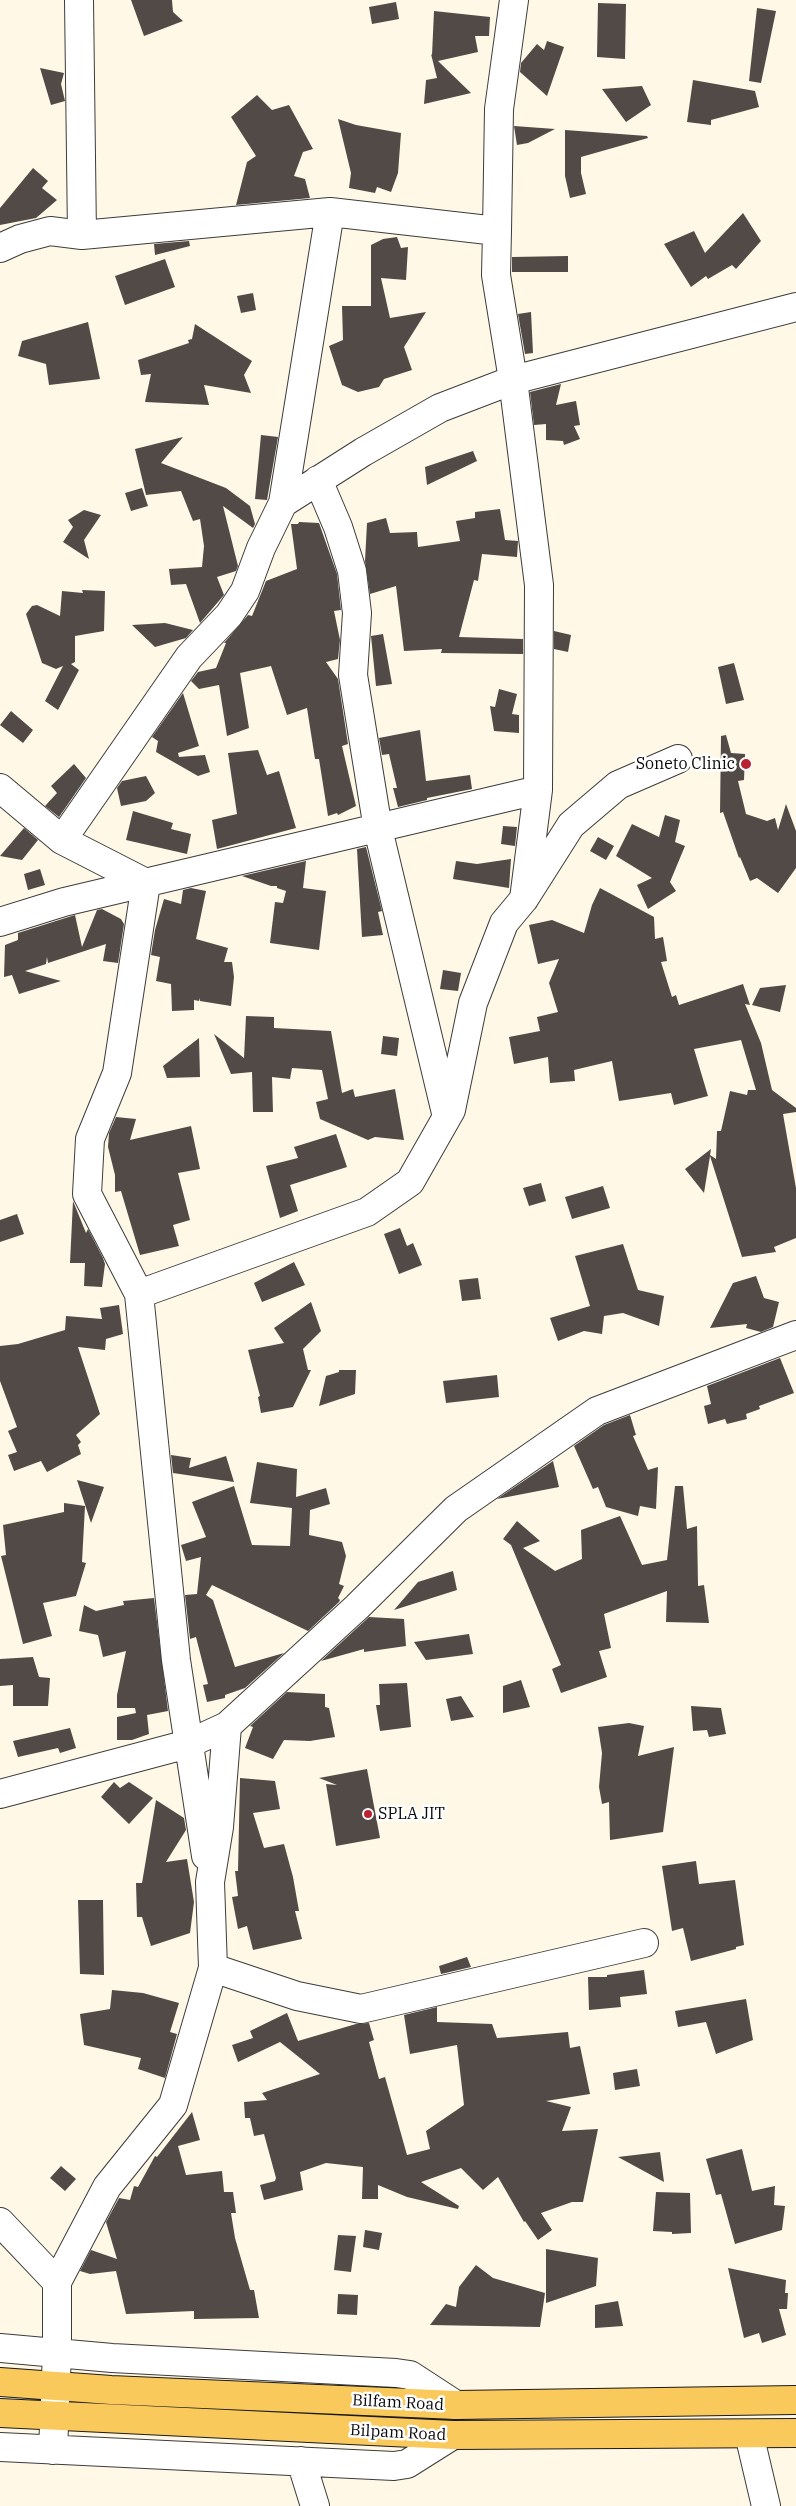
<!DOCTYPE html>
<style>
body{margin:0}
canvas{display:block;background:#fff8e6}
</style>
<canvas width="796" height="2506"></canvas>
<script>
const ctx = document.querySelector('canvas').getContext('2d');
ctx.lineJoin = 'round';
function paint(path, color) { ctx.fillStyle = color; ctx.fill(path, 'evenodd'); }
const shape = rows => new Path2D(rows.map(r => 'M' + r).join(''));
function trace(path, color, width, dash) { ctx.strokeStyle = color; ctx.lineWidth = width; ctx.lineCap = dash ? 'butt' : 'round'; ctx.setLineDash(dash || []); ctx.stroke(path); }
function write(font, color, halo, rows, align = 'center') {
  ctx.font = font + ' "IBM Plex Serif",serif'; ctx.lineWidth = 5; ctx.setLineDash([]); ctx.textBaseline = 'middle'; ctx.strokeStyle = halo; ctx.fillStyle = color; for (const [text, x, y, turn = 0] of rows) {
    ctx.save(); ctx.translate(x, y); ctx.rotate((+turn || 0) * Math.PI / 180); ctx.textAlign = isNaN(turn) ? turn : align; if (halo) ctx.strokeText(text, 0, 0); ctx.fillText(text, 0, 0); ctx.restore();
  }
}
const building = shape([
 [131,0,172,0,173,12,183,21,144,36],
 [396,2,399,19,372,24,369,7],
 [598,3,626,4,625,59,597,57],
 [757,8,776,11,761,83,749,81],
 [434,11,490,17,489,36,475,36,478,52,438,61,471,93,424,104,426,80,437,78,431,54,432,55],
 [547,41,564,47,547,96,520,72,521,63,537,44,544,50],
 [40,68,64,73,61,84,65,101,51,105],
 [693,80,755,91,759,107,711,120,711,125,687,122],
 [642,86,651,105,626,122,602,89],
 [257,95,272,110,289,105,313,149,303,152,294,176,305,179,310,198,236,205,247,162,256,156,231,117],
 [338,119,356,125,401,133,398,173,391,192,377,187,375,193,349,188,351,173],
 [514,126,555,129,528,143,517,145],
 [565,130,647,136,648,138,581,157,581,173,586,194,570,198,565,176],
 [33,168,48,181,42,188,57,200,36,218,0,225,0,208],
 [743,213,761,241,736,269,732,265,708,279,706,276,691,287,664,244,694,231,705,253],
 [397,237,401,248,408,247,406,280,381,278,390,318,426,312,404,347,412,370,384,379,379,387,358,392,342,385,329,346,343,340,342,306,371,306,371,245,383,239],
 [189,241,190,246,155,255,154,244],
 [568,256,568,272,512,272,512,257],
 [165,259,175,287,125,305,115,276],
 [253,293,256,310,241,313,237,296],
 [531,312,533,353,525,354,518,314],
 [88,322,100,379,49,385,46,364,18,356,22,341],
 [195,324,252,361,244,375,251,393,204,385,209,405,145,402,151,374,141,375,138,360,189,343,188,340,192,339],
 [561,384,556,405,576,401,580,425,574,426,580,439,564,445,563,441,546,440,546,424,534,425,530,392],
 [261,435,278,437,267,500,255,499],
 [183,437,161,463,226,488,250,506,255,524,253,528,223,506,238,566,236,571,217,577,224,595,200,623,186,584,171,585,169,569,202,567,204,546,200,519,193,521,181,491,146,495,135,449],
 [473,451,477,461,427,485,425,467],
 [142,488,148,506,131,511,125,493],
 [500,509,505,540,518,541,517,557,482,554,478,581,474,580,459,637,523,639,523,654,441,653,442,649,404,651,396,586,370,594,365,561,367,523,386,518,390,533,417,532,418,547,460,541,456,521,475,518,475,512],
 [84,510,101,515,84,540,89,559,63,542,73,527,68,520],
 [299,522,319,523,337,574,341,610,334,611,340,640,338,659,326,662,338,679,348,744,342,746,356,806,338,815,337,813,328,816,319,759,315,759,307,708,287,715,271,666,240,673,249,728,227,736,219,685,199,689,191,681,198,672,216,668,226,643,224,643,248,615,252,616,266,581,297,569,291,524,298,524],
 [82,590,105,591,104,631,75,636,75,662,71,664,79,670,58,710,45,701,63,666,56,669,42,663,26,614,32,606,37,605,60,616,62,591,83,593],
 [165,623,193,630,186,638,155,647,132,625],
 [554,631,571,635,568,652,554,649],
 [383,634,392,684,376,686,371,636],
 [734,663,744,700,726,704,718,667],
 [499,689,517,694,512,714,519,715,519,733,494,731,490,706,495,707],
 [183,693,199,746,178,753,179,757,205,755,210,772,198,776,156,752,158,741,152,737],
 [11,711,33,730,23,743,0,725],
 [420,730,426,781,470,775,472,789,427,798,427,800,398,807,393,788,397,788,389,754,382,755,379,738],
 [726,735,731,753,745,754,744,780,738,781,746,814,767,821,775,818,778,830,786,804,796,831,796,868,778,893,757,878,750,881,740,857,739,858,723,812,720,813,721,736],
 [258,750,267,775,279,771,296,828,217,849,212,820,237,814,228,753],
 [74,764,86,778,59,817,45,806,57,793,51,786],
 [146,776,155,793,146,801,121,806,117,788,122,781],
 [133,811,173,823,171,829,191,834,187,854,126,840],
 [665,815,680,820,675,842,685,846,670,882,676,891,648,909,637,885,652,878,616,856,632,824,659,837],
 [503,826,517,827,515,846,501,844],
 [24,828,38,840,22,860,0,856],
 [598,837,614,846,606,860,590,851],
 [366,847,382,911,378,912,383,935,362,937,357,849],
 [511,859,509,888,453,879,456,861,477,864],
 [306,861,303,888,326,891,319,950,270,943,275,902,283,903,286,891,277,888,277,886,271,886,242,876],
 [40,869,45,885,28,890,24,874],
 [191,888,206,891,196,939,228,948,224,962,232,962,234,977,231,1006,200,1001,199,998,199,1001,194,1000,194,1010,172,1011,171,984,156,981,160,957,151,955,155,930,164,899,181,904,183,890],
 [600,888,654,917,655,939,663,937,667,961,661,962,672,997,676,995,679,1005,743,984,750,1005,745,1004,761,1043,772,1090,796,1108,796,1112,783,1114,796,1188,796,1238,774,1247,776,1252,742,1257,710,1156,704,1193,685,1169,711,1149,710,1155,716,1159,717,1131,721,1131,730,1091,747,1095,748,1090,756,1090,741,1040,694,1049,708,1096,674,1105,671,1093,619,1101,612,1061,574,1070,575,1081,550,1083,548,1057,514,1064,509,1037,540,1031,537,1017,558,1012,549,983,559,959,538,964,529,925,552,920,584,933,592,905],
 [102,909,121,919,124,924,118,963,103,961,106,944,48,963,47,957,46,964,25,971,61,981,19,994,12,975,4,977,5,945,18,940,18,933,75,915,82,947,97,910],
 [443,970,461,973,458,991,440,989],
 [786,985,780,1012,752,1005,760,988],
 [246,1016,274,1017,274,1028,331,1031,342,1093,353,1089,355,1097,395,1089,404,1140,375,1137,368,1140,320,1119,316,1102,328,1099,322,1070,292,1068,290,1079,272,1077,273,1112,253,1112,252,1072,231,1074,214,1034,244,1058],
 [383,1036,399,1038,397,1056,381,1054],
 [199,1038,200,1077,167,1078,163,1066],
 [116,1117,136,1119,130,1140,191,1126,200,1169,178,1173,190,1220,173,1225,179,1246,140,1255,121,1191,115,1192,115,1175,108,1147,109,1133],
 [336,1134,347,1167,290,1185,298,1211,280,1218,266,1166,298,1158,294,1147],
 [541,1183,546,1201,529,1206,523,1188],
 [603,1186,610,1208,572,1219,565,1197],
 [73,1201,86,1233,88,1229,103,1258,105,1264,102,1287,84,1286,85,1263,70,1263],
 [17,1214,24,1234,0,1242,0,1220],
 [400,1228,407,1246,413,1243,422,1265,399,1274,384,1234],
 [623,1244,638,1290,664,1296,659,1326,623,1313,604,1316,602,1334,584,1331,558,1341,550,1318,590,1306,575,1256],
 [294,1262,305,1285,262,1302,254,1283],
 [756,1276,764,1298,779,1302,773,1327,761,1332,746,1328,747,1324,710,1328,733,1283],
 [478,1278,481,1299,462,1301,459,1280],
 [311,1302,321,1331,303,1349,308,1370,311,1370,293,1407,261,1413,258,1397,260,1396,248,1350,284,1343,274,1328],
 [119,1305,123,1334,106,1339,105,1350,78,1347,100,1414,76,1435,81,1442,78,1445,81,1454,47,1472,41,1461,14,1471,8,1455,17,1452,8,1431,17,1427,0,1381,0,1346,18,1344,65,1330,66,1316,102,1319,100,1308],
 [780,1358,794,1393,759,1406,760,1409,746,1414,747,1419,727,1424,725,1419,708,1424,704,1406,711,1404,707,1386],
 [339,1370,356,1370,355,1394,319,1406,326,1376,339,1372],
 [497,1375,499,1397,446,1403,443,1381],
 [630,1415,636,1435,633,1436,648,1470,658,1467,656,1509,640,1506,638,1516,606,1507,598,1487,593,1489,574,1446,604,1425],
 [171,1455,191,1458,189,1468,226,1456,234,1482,173,1473],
 [553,1461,559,1487,497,1499],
 [257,1462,297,1469,296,1497,326,1488,330,1504,310,1510,309,1535,342,1542,346,1556,339,1584,344,1586,338,1598,340,1600,339,1602,308,1631,212,1585,206,1595,213,1600,235,1667,284,1653,245,1688,225,1695,225,1698,207,1702,203,1685,208,1684,196,1637,190,1639,185,1595,197,1594,201,1557,186,1561,181,1545,206,1537,192,1502,234,1486,252,1545,290,1546,292,1508,250,1503],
 [77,1480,104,1487,91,1523],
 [675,1486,683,1486,687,1529,697,1526,698,1586,704,1585,709,1623,666,1622,667,1591,604,1614,611,1648,599,1651,607,1677,561,1693,552,1669,561,1665,511,1545,503,1539,517,1521,540,1541,523,1548,555,1571,582,1559,581,1530,620,1516,642,1565,667,1560],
 [64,1503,85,1506,82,1562,86,1563,76,1596,43,1603,52,1636,23,1644,1,1556,6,1555,3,1525,64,1512],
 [453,1571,457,1590,394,1610,418,1582],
 [154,1598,168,1711,147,1715,149,1734,132,1740,117,1740,117,1717,136,1713,135,1708,117,1708,117,1695,126,1651,103,1657,98,1635,79,1631,84,1605,96,1611,124,1605,123,1601],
 [369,1617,404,1619,406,1646,364,1652,364,1649,321,1661],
 [469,1634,473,1654,426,1660,414,1642],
 [33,1657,39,1677,50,1678,48,1706,13,1706,13,1685,0,1686,0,1659],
 [521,1680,530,1707,503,1713,503,1686],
 [407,1683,411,1727,380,1731,376,1705,380,1705,379,1684],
 [287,1692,325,1694,325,1707,329,1708,335,1737,310,1741,284,1740,273,1759,245,1748,253,1727,250,1726],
 [461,1696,474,1717,451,1721,446,1699],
 [691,1706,721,1708,726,1734,709,1737,707,1730,693,1731],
 [629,1723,644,1726,638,1756,674,1747,663,1832,610,1840,609,1802,602,1804,599,1787,602,1753,598,1727],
 [70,1728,76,1748,60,1753,58,1748,18,1757,13,1741],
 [367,1769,380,1838,336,1846,326,1784,337,1785,319,1778],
 [240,1778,275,1781,280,1809,253,1813,264,1848,284,1844,293,1877,299,1911,295,1911,302,1939,253,1950,247,1926,238,1929,232,1897,238,1896,235,1871,238,1871],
 [114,1782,120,1788,129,1782,153,1798,129,1824,101,1797],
 [156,1800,184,1818,186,1830,166,1862,187,1859,194,1902,190,1933,151,1946,142,1917,137,1917,136,1883,142,1883],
 [696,1861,699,1884,735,1880,744,1945,736,1947,736,1949,691,1961,683,1928,672,1931,662,1866],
 [78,1900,103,1900,104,1975,80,1974],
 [467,1957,471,1967,441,1974,439,1966],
 [644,1970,647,1994,620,1997,621,2007,589,2010,588,1977,607,1977,607,1975],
 [112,1990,143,1993,179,2003,170,2032,177,2034,165,2078,138,2069,141,2058,84,2045,80,2014,110,2009],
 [746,1999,753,2040,716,2054,706,2022,678,2027,675,2011],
 [437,2007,437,2022,492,2024,497,2038,568,2032,570,2048,580,2046,590,2094,546,2101,571,2107,562,2131,598,2129,583,2202,572,2202,541,2213,552,2230,538,2240,525,2221,524,2222,498,2177,483,2190,461,2168,421,2182,459,2206,458,2209,407,2197,378,2185,378,2199,362,2199,363,2167,326,2163,300,2172,303,2190,264,2200,260,2185,275,2181,276,2178,264,2134,254,2136,250,2118,245,2118,244,2102,267,2100,262,2093,320,2074,280,2042,238,2062,232,2045,253,2038,250,2031,287,2013,298,2041,356,2024,369,2023,374,2040,369,2042,379,2079,385,2077,407,2155,430,2149,426,2131,464,2105,457,2045,410,2054,404,2015],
 [637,2069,640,2086,615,2090,613,2073],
 [192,2112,200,2140,178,2146,186,2175,222,2171,224,2192,233,2192,236,2213,231,2213,235,2238,250,2290,254,2290,259,2318,194,2319,194,2311,126,2314,116,2271,90,2274,80,2271,91,2250,117,2259,106,2222,119,2198,130,2200,134,2186,138,2187,155,2156,157,2157],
 [742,2149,752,2191,775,2186,774,2205,785,2206,782,2230,735,2244,721,2194,716,2195,706,2159],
 [660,2152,664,2182,618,2157],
 [61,2166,76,2179,65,2191,50,2178],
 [656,2192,690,2193,691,2233,672,2234,672,2232,653,2231],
 [365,2230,382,2233,379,2250,363,2247],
 [338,2235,356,2236,351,2272,334,2270],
 [546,2249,598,2258,596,2286,546,2303],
 [476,2265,493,2278,545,2293,540,2327,430,2325,446,2304,456,2307,459,2287],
 [728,2268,786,2280,785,2293,788,2293,787,2309,779,2309,786,2335,762,2343,759,2333,744,2338],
 [338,2294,358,2295,357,2315,337,2314],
 [618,2301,623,2326,595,2328,595,2305]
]);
const minor = shape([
 [79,0,82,235],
 [514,0,499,109,497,231,330,212,283,503,363,452,440,408,513,380,539,585,538,790,524,899],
 [497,231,496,275,513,380,796,307],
 [0,248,20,239,50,231,82,235,330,212],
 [318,480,338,527,352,571,357,613,353,675,378,829,446,1113],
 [0,788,62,840,146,883,117,1073,90,1139,87,1194,139,1294],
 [62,840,189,657,229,615,245,591,261,548,283,503],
 [0,922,64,902,538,790],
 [0,1794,188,1744,227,1726],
 [206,1856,176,1660,139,1294,367,1212,410,1182,451,1110,473,1003,504,923,524,899,571,825,618,785,678,759],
 [213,1968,297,1996,361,2009,644,1943],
 [0,2222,57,2282],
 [0,2348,112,2358,396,2373,410,2375,456,2405],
 [749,2434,766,2506],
 [0,2447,394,2466,407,2464,453,2435],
 [53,2450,57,2353,57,2282,107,2187,173,2105,213,1968,210,1882,219,1827,227,1726,357,1607,456,1509,597,1411,796,1335],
 [301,2461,315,2506]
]);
const major = shape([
 [0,2382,111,2390,456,2405,796,2400],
 [0,2413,453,2435,796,2433]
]);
const markers = [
 [746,764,6,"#b82233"],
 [368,1814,5,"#b82233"]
];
const poiNames = [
 ["Soneto Clinic",735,764],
 ["SPLA JIT",378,1814,"left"]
];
const streetNames = [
 ["Bilfam Road",398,2403,3],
 ["Bilpam Road",398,2433,3]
];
paint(building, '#524a46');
trace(minor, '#3c3c3c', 30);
trace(major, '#1a1a1a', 30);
trace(minor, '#fff', 28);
trace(major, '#fac95b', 28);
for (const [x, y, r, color] of markers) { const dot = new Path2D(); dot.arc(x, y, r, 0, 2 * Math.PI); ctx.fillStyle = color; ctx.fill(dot); trace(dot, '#fff', 2); }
write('16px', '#090909', '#fff', poiNames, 'right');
write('16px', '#090909', '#fff', streetNames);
</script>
